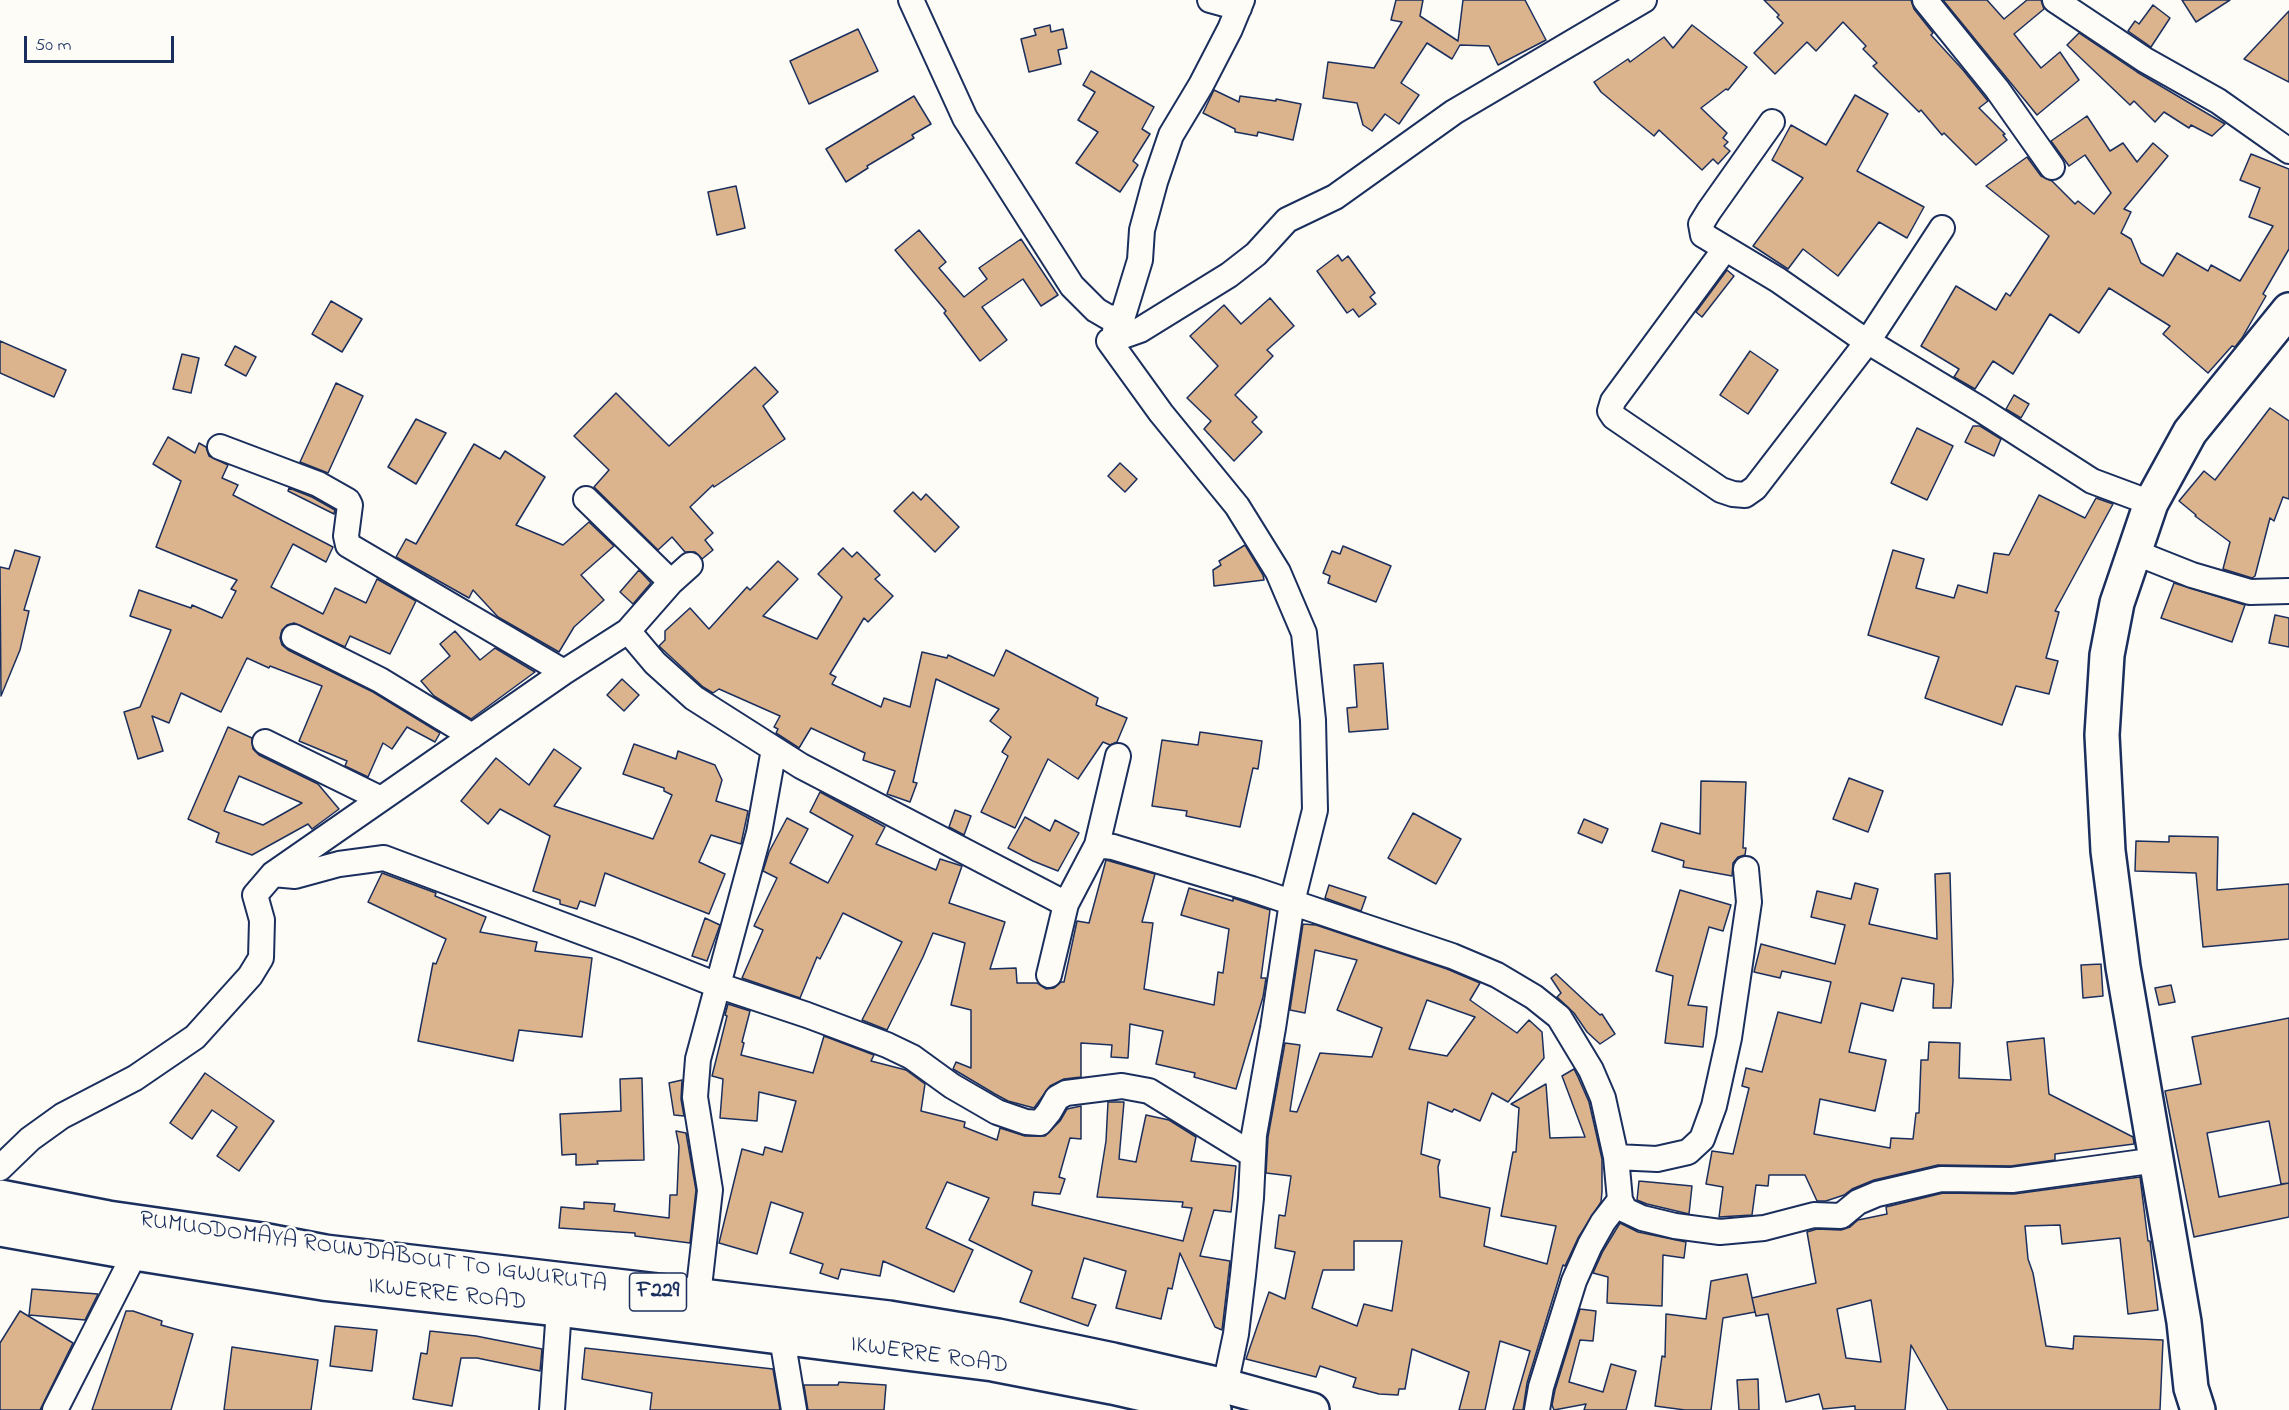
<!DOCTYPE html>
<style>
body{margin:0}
#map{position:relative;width:2289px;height:1410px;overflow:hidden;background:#fdfcf7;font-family:"Indie Flower",sans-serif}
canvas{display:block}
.scale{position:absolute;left:24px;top:36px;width:150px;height:27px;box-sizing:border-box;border:3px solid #1b2f5e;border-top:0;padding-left:8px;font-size:18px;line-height:21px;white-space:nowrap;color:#1b2f5e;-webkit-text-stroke:4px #fdfcf7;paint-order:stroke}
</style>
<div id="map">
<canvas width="2289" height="1410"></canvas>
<div class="scale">50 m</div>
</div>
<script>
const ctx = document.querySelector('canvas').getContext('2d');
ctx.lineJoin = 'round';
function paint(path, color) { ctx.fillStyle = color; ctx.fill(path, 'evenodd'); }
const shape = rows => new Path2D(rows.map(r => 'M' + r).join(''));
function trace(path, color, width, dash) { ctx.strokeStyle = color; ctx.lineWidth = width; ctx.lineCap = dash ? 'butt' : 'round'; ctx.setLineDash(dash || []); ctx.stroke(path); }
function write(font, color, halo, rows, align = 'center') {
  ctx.font = font + ' "Indie Flower",sans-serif'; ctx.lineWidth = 5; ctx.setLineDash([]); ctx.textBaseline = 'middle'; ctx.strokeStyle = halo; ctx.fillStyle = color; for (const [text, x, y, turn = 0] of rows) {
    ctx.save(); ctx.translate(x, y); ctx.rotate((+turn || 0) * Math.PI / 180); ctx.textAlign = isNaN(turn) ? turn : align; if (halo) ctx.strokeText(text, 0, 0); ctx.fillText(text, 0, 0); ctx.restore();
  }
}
const building = shape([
 [1396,0,1423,0,1420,16,1458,41,1463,0,1525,0,1546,40,1498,65,1489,46,1460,45,1452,59,1427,43,1401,83,1419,95,1399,124,1385,114,1372,131,1363,125,1357,103,1323,98,1328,62,1374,68,1402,22,1391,20,1396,0],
 [1764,0,1911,0,1914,9,1933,33,1931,35,1963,70,1988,101,1979,108,2005,134,2003,135,2007,140,1976,165,1944,133,1942,135,1921,110,1919,112,1873,66,1877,63,1863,49,1866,46,1843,22,1816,51,1807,42,1775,74,1754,53,1783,23,1777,17,1779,15,1764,0],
 [1943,0,1987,0,2004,19,2027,0,2041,0,2044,9,2014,34,2041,68,2060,52,2079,80,2037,115,1943,0],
 [2182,0,2230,0,2196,22,2182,0],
 [2153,5,2170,18,2151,47,2128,31,2135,21,2139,24,2153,5],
 [2289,11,2289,82,2244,59,2289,11],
 [1050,25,1051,32,1063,29,1067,48,1058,50,1061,64,1029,72,1021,39,1036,35,1034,29,1050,25],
 [1692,25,1747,67,1728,90,1726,89,1701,108,1727,133,1723,138,1728,142,1724,146,1730,151,1718,164,1713,159,1702,170,1659,130,1654,136,1601,92,1594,82,1628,59,1630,62,1664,37,1673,48,1692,25],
 [858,29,878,71,809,104,790,61,858,29],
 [2079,33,2137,72,2225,124,2212,136,2191,125,2189,128,2164,112,2155,122,2134,101,2130,105,2067,45,2079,33],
 [1091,71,1154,107,1142,129,1150,134,1133,161,1138,165,1120,192,1076,163,1098,132,1078,120,1095,92,1083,85,1091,71],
 [1214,90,1239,102,1240,96,1276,101,1276,99,1301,104,1293,140,1258,132,1257,136,1235,132,1235,129,1203,113,1214,90],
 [1855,95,1888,114,1857,171,1924,207,1907,238,1879,222,1838,276,1803,249,1788,269,1753,246,1803,178,1772,160,1791,125,1826,145,1855,95],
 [914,96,931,124,912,135,914,138,867,166,868,168,846,182,826,149,914,96],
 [2087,116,2110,151,2123,143,2137,162,2153,143,2168,156,2124,209,2131,212,2121,233,2131,239,2141,263,2163,276,2177,253,2208,271,2211,265,2240,281,2273,226,2249,217,2260,188,2240,180,2251,154,2289,169,2289,249,2263,294,2266,296,2242,338,2235,347,2232,346,2208,373,2163,334,2170,326,2109,288,2079,333,2050,314,2013,374,1993,361,1975,389,1954,377,1959,369,1921,346,1956,286,1996,310,2006,293,2010,296,2049,236,1986,186,2027,157,2041,176,2052,181,2075,204,2078,201,2094,214,2111,193,2085,155,2069,166,2051,141,2087,116],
 [736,186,745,228,717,235,708,192,736,186],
 [919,230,946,262,939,268,964,297,987,279,979,268,1021,239,1058,295,1041,306,1023,279,982,307,1007,340,980,361,944,313,946,311,895,250,919,230],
 [1338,255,1342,261,1348,256,1375,293,1370,297,1376,304,1359,317,1353,309,1347,313,1317,271,1338,255],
 [1727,270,1734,276,1702,317,1696,312,1727,270],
 [1270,298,1294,326,1267,350,1273,356,1235,395,1257,417,1252,422,1262,432,1234,461,1204,429,1211,421,1187,398,1218,366,1190,336,1224,305,1241,324,1270,298],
 [331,301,362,319,342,352,312,334,331,301],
 [0,341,66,370,54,397,0,373,0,341],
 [235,346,256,357,246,376,225,365,235,346],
 [1750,351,1778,370,1748,414,1720,395,1750,351],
 [182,354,199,358,191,393,173,389,182,354],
 [755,367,778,392,763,406,785,439,714,487,713,485,690,507,713,533,705,540,713,550,702,559,695,552,685,552,672,537,658,550,594,487,609,470,574,436,616,393,669,446,755,367],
 [336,383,363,396,328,473,300,462,336,383],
 [2014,395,2029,404,2021,418,2006,409,2014,395],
 [2270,408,2289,421,2289,499,2283,497,2274,521,2270,518,2255,576,2252,578,2223,569,2230,542,2195,516,2196,515,2179,501,2204,471,2215,480,2270,408],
 [416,419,446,433,416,484,388,467,416,419],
 [1973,426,1980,426,2001,439,1994,456,1965,442,1973,426],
 [1917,428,1953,446,1927,500,1891,483,1917,428],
 [168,437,195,453,199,443,206,447,209,456,228,465,222,478,238,485,233,495,333,547,326,562,293,544,271,587,323,614,335,588,366,603,377,579,416,601,390,654,350,636,345,647,294,623,287,625,282,630,280,638,282,645,288,650,373,692,440,733,435,742,407,727,392,749,383,743,368,777,345,766,347,761,299,741,322,686,270,666,269,668,247,658,221,712,181,693,169,723,152,716,163,751,138,759,124,712,140,707,171,630,130,616,139,590,191,608,192,605,222,618,236,591,231,589,237,580,156,547,181,481,153,464,168,437],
 [474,444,500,459,505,451,545,477,516,525,563,545,589,522,614,546,581,575,604,600,574,627,559,652,498,617,473,590,469,598,396,557,406,539,416,544,474,444],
 [1120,463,1137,479,1125,492,1108,476,1120,463],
 [289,488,312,497,335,510,334,514,288,491,289,488],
 [913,492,921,500,926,494,959,527,935,552,894,511,913,492],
 [2039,495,2085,518,2096,498,2113,504,2055,611,2059,612,2046,658,2058,661,2049,694,2016,686,2002,725,1925,698,1939,657,1868,635,1893,550,1924,559,1916,588,1954,598,1958,585,1987,593,1994,553,2009,555,2039,495],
 [1245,545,1263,575,1264,580,1214,586,1213,570,1221,565,1219,561,1245,545],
 [1343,546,1391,566,1376,602,1328,583,1330,576,1323,573,1332,551,1340,554,1343,546],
 [843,548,852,557,857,552,880,575,875,579,893,596,868,622,864,618,830,674,836,677,832,684,881,707,884,698,910,707,922,652,947,658,948,655,994,676,1006,650,1098,698,1096,705,1127,718,1117,742,1110,745,1103,742,1078,779,1048,759,1015,828,981,812,1008,756,1002,752,1011,737,990,721,999,709,936,679,913,782,917,783,910,802,887,794,895,771,863,760,865,753,811,728,799,748,776,733,778,729,774,727,780,716,719,689,713,693,703,687,659,646,665,640,665,631,690,608,709,629,747,587,750,590,778,561,798,579,763,616,817,639,842,597,818,574,843,548],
 [15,550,40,557,24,610,29,611,20,650,1,696,0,567,9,569,15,550],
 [639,570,651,583,633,604,620,592,639,570],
 [2174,583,2245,605,2232,642,2161,618,2174,583],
 [2275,615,2289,618,2289,647,2269,643,2275,615],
 [455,631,480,660,495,648,535,672,471,719,434,696,421,681,450,656,440,644,455,631],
 [1383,663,1388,729,1349,732,1347,708,1357,707,1354,665,1383,663],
 [622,679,639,695,624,711,607,695,622,679],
 [228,727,252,738,253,749,259,755,318,784,339,809,312,829,308,824,252,855,216,842,219,833,188,819,228,727],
 [239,776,302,803,263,825,224,811,239,776],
 [1200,732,1262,741,1258,769,1253,768,1240,827,1186,816,1187,811,1152,806,1162,740,1198,745,1200,732],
 [634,744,676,759,678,751,715,765,722,780,716,801,748,811,741,844,711,835,699,862,725,874,709,914,605,873,595,906,580,901,577,909,560,904,560,900,533,891,550,836,500,809,488,824,461,801,496,758,529,785,554,749,581,768,554,806,653,839,672,795,664,791,664,788,623,774,634,744],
 [1849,778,1883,791,1868,832,1833,819,1849,778],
 [1701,781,1746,782,1743,848,1746,848,1745,855,1738,857,1733,863,1732,876,1683,867,1684,861,1652,851,1661,823,1700,834,1701,781],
 [820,792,885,827,876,844,936,870,940,859,962,866,949,903,1005,922,990,969,1016,968,1017,983,1037,983,1046,989,1054,988,1061,982,1064,982,1077,921,1089,923,1106,860,1155,874,1142,922,1153,923,1144,989,1214,1005,1218,972,1223,973,1229,929,1181,915,1189,888,1233,901,1233,898,1270,910,1261,978,1266,978,1263,997,1236,1089,1194,1077,1195,1073,1156,1064,1163,1031,1130,1024,1128,1058,1111,1057,1112,1045,1081,1043,1081,1077,1064,1079,1050,1086,1034,1108,1008,1101,995,1094,953,1069,956,1062,971,1068,971,1010,951,1005,965,943,933,933,923,957,887,1030,862,1020,902,942,843,913,820,959,817,957,800,998,742,978,763,930,754,926,777,878,763,871,769,852,787,818,808,829,790,863,828,883,853,836,810,812,820,792],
 [955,810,971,816,964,835,949,827,955,810],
 [1413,813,1461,839,1436,884,1388,858,1413,813],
 [1025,817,1050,831,1055,820,1079,833,1058,871,1033,861,1008,848,1025,817],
 [1584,819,1608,829,1602,843,1578,833,1584,819],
 [2169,836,2218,837,2217,890,2289,884,2289,939,2203,947,2196,873,2135,871,2136,841,2169,842,2169,836],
 [382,873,436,893,435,896,486,917,480,932,537,942,535,951,592,958,582,1037,519,1030,513,1061,418,1041,433,963,436,964,446,939,368,902,382,873],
 [1950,873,1953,981,1951,1008,1933,1008,1934,984,1902,978,1893,1011,1861,1003,1849,1052,1886,1060,1875,1111,1820,1099,1814,1134,1890,1148,1891,1138,1913,1139,1916,1113,1919,1113,1921,1060,1928,1060,1929,1042,1960,1043,1959,1078,2011,1080,2007,1042,2044,1038,2049,1094,2133,1137,2134,1144,2055,1154,2055,1160,2011,1166,1938,1165,1874,1180,1852,1189,1844,1195,1826,1201,1817,1201,1805,1175,1769,1175,1768,1186,1756,1185,1752,1215,1719,1217,1723,1187,1706,1184,1712,1151,1733,1154,1749,1088,1742,1086,1746,1068,1762,1072,1778,1012,1821,1023,1831,982,1782,971,1780,978,1754,972,1761,944,1835,964,1845,925,1811,917,1817,891,1851,899,1855,883,1878,889,1869,924,1937,939,1935,874,1950,873],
 [1329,885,1366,897,1361,911,1325,898,1329,885],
 [1680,890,1731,905,1723,931,1709,927,1688,1005,1707,1007,1703,1047,1665,1043,1673,976,1656,971,1680,890],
 [705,918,720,925,707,961,692,956,705,918],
 [1303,924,1316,925,1447,969,1480,983,1470,1000,1517,1033,1529,1020,1542,1032,1544,1058,1508,1102,1492,1093,1480,1121,1454,1109,1452,1112,1428,1102,1421,1154,1440,1160,1438,1167,1440,1197,1490,1208,1484,1246,1547,1264,1556,1226,1501,1216,1513,1152,1516,1152,1519,1108,1511,1104,1546,1084,1550,1138,1585,1137,1562,1076,1574,1069,1578,1077,1589,1102,1602,1159,1602,1192,1601,1202,1578,1238,1565,1266,1563,1265,1527,1383,1523,1410,1513,1410,1530,1351,1500,1341,1485,1410,1459,1410,1469,1372,1412,1349,1405,1389,1399,1389,1398,1395,1379,1394,1353,1387,1356,1378,1320,1366,1316,1377,1246,1359,1269,1292,1285,1299,1295,1252,1275,1248,1279,1215,1285,1216,1291,1176,1266,1173,1268,1137,1285,1043,1300,1045,1290,1111,1297,1112,1320,1053,1372,1057,1382,1028,1337,1010,1357,960,1315,950,1305,1013,1290,1010,1303,924],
 [1427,1000,1475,1017,1447,1056,1409,1049,1427,1000],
 [1354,1241,1402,1241,1392,1311,1364,1304,1357,1326,1312,1308,1323,1270,1354,1270,1354,1241],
 [2101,964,2103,996,2083,998,2081,965,2101,964],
 [1556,974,1600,1015,1602,1014,1615,1034,1600,1044,1587,1032,1574,1013,1557,997,1561,993,1551,978,1556,974],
 [2171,985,2175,1002,2159,1005,2155,988,2171,985],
 [728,1004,750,1011,742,1042,744,1043,741,1055,813,1073,824,1036,874,1055,871,1061,906,1070,925,1084,921,1111,965,1122,964,1127,997,1140,1000,1128,1025,1136,1045,1136,1060,1121,1067,1109,1081,1106,1081,1139,1070,1138,1059,1177,1065,1179,1060,1194,1034,1192,1032,1205,1183,1241,1192,1208,1182,1207,1183,1202,1097,1197,1106,1141,1108,1102,1124,1102,1119,1159,1136,1162,1146,1115,1169,1120,1196,1137,1191,1161,1236,1166,1231,1212,1214,1210,1200,1256,1230,1261,1222,1330,1215,1327,1180,1253,1172,1289,1168,1288,1161,1319,1116,1308,1126,1271,1084,1258,1072,1298,1096,1305,1088,1326,1020,1302,1032,1271,969,1240,989,1198,947,1182,926,1228,973,1250,954,1292,883,1261,880,1276,841,1269,838,1279,820,1273,823,1264,790,1253,803,1213,771,1202,757,1254,719,1243,742,1149,763,1155,765,1147,782,1152,796,1101,759,1092,757,1121,720,1118,723,1079,712,1076,727,1016,725,1015,728,1004],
 [2289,1018,2289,1183,2281,1184,2269,1121,2207,1133,2219,1197,2289,1183,2289,1217,2194,1237,2165,1091,2201,1084,2192,1037,2289,1018],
 [205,1073,274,1121,239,1171,217,1156,237,1127,212,1110,192,1139,170,1123,205,1073],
 [642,1078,644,1160,597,1161,598,1164,576,1165,576,1154,562,1155,560,1114,621,1111,620,1079,642,1078],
 [682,1080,681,1099,684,1116,674,1115,669,1083,682,1080],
 [676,1131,686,1133,696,1190,690,1243,635,1236,635,1233,559,1228,561,1207,584,1209,584,1202,615,1204,614,1211,669,1218,670,1195,677,1195,679,1146,676,1131],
 [2140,1177,2148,1241,2150,1241,2158,1310,2128,1314,2120,1238,2062,1244,2060,1225,2025,1226,2028,1259,2033,1273,2046,1346,2073,1349,2074,1336,2163,1340,2160,1410,1948,1410,1911,1345,1905,1410,1855,1410,1855,1406,1823,1409,1819,1394,1786,1402,1768,1314,1756,1316,1752,1298,1816,1283,1807,1232,1817,1229,1841,1230,1850,1227,1858,1220,1887,1214,1886,1207,1943,1193,2014,1194,2140,1177],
 [1871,1300,1881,1362,1846,1358,1837,1309,1871,1300],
 [1639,1181,1692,1186,1689,1214,1647,1204,1637,1200,1639,1181],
 [1620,1223,1638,1232,1686,1242,1684,1258,1663,1255,1662,1306,1607,1303,1608,1277,1593,1273,1603,1251,1620,1223],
 [1747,1274,1755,1312,1723,1318,1711,1410,1685,1410,1655,1406,1662,1356,1665,1357,1666,1314,1706,1319,1711,1281,1747,1274],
 [32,1289,98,1294,85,1320,29,1315,32,1289],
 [1580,1309,1596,1311,1593,1341,1580,1340,1569,1382,1603,1392,1611,1364,1636,1371,1626,1410,1584,1410,1586,1404,1554,1410,1552,1405,1555,1390,1580,1309],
 [20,1311,73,1343,40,1410,0,1410,0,1343,20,1311],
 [126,1311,133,1311,162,1321,161,1325,193,1334,171,1410,92,1410,126,1311],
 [335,1326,377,1330,372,1371,330,1366,335,1326],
 [430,1331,476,1336,542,1349,540,1371,477,1358,461,1358,452,1406,413,1399,421,1353,427,1354,430,1331],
 [232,1347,318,1360,311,1410,224,1410,232,1347],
 [585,1348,773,1369,780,1410,650,1410,652,1393,582,1379,585,1348],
 [1758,1379,1759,1410,1739,1410,1737,1380,1758,1379],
 [839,1382,886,1385,884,1410,808,1410,804,1385,838,1385,839,1382]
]);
const street = shape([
 [911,0,965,118,1072,286,1096,310,1108,317,1122,319],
 [1210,0,1239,8],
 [1925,0,1997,89,2052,167],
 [2055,0,2145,60,2218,101,2289,151],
 [1772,122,1709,211,1701,224,1703,235,1778,280,1857,335,1980,409,2092,481,2151,503],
 [1725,249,1613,401,1610,411,1614,417,1721,490,1733,494,1745,495,1755,488,1868,341,1942,228],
 [1115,331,1122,319,1140,260,1142,230,1155,182,1171,135,1201,85,1230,29,1242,0],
 [1109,341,1161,413,1237,506,1278,572,1304,633,1313,720,1315,810,1292,902,1273,1028,1254,1135,1251,1198,1243,1275,1236,1334,1225,1386],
 [1109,341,1140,330,1229,275,1256,254,1287,220,1335,197,1454,112,1644,0],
 [220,447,318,484,348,501,350,505,346,536,348,545,564,672],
 [586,499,671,582],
 [2134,552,2192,575,2250,592,2289,591],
 [628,631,655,663,694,698,801,766,1066,904,1097,845,1118,756],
 [294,637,380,680,472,736],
 [265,742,381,799],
 [1097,845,1113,847,1252,889,1452,956,1497,975,1534,997,1559,1017,1591,1070,1603,1098,1616,1157,1620,1200,1625,1210,1642,1218,1675,1226,1720,1232,1764,1228,1814,1215,1841,1216,1858,1202,1877,1194,1941,1179,2012,1180,2157,1160],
 [273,874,295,876,339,864,384,858,627,949,717,985,807,1015,887,1045,912,1057,952,1086,997,1112,1026,1122,1040,1123,1049,1112,1057,1098,1066,1093,1122,1086,1149,1091,1253,1155],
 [1049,975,1066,904],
 [1616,1157,1657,1159,1688,1152,1702,1139,1714,1106,1729,1038,1749,902,1746,869],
 [0,1168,30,1139,62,1116,135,1078,195,1037,250,976,261,958,262,920,255,895,273,874,564,672,628,631,671,582,690,565],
 [698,1296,710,1190,695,1097,698,1059,759,833,774,749],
 [782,1338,794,1410],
 [55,1410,135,1253],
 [552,1410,559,1309,563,1293],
 [1537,1410,1541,1387,1574,1281,1590,1245,1603,1222,1620,1200]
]);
const secondary = shape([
 [2198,1410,2191,1388,2184,1322,2123,967,2108,851,2102,735,2107,655,2117,603,2151,503,2190,432,2289,310]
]);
const primary = shape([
 [0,1197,108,1218,262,1240,325,1252,889,1318,998,1336,1113,1360,1225,1386,1312,1410],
 [0,1229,135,1253,323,1283,559,1309,993,1364,1112,1387,1214,1410]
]);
const shields = [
 [658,1292,57]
];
const shieldNames = [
 ["F229",658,1292]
];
const streetNames = [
 ["RUMUODOMAYA ROUNDABOUT TO IGWURUTA",373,1254,8],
 ["IKWERRE ROAD",447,1296,6],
 ["IKWERRE ROAD",929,1357,8]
];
paint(building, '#dbb38c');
trace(building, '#1b2f5e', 1.5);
trace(street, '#1b2f5e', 28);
trace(secondary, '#1b2f5e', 38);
trace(primary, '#1b2f5e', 38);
trace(street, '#fdfcf7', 24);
trace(secondary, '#fdfcf7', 33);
trace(primary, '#fdfcf7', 33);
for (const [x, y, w] of shields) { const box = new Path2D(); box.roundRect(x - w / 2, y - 19, w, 38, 4.5); ctx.fillStyle = '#fdfcf7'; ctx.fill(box); trace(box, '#1b2f5e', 1.5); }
write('bold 22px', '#1b2f5e', null, shieldNames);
write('24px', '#1b2f5e', '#fdfcf7', streetNames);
</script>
